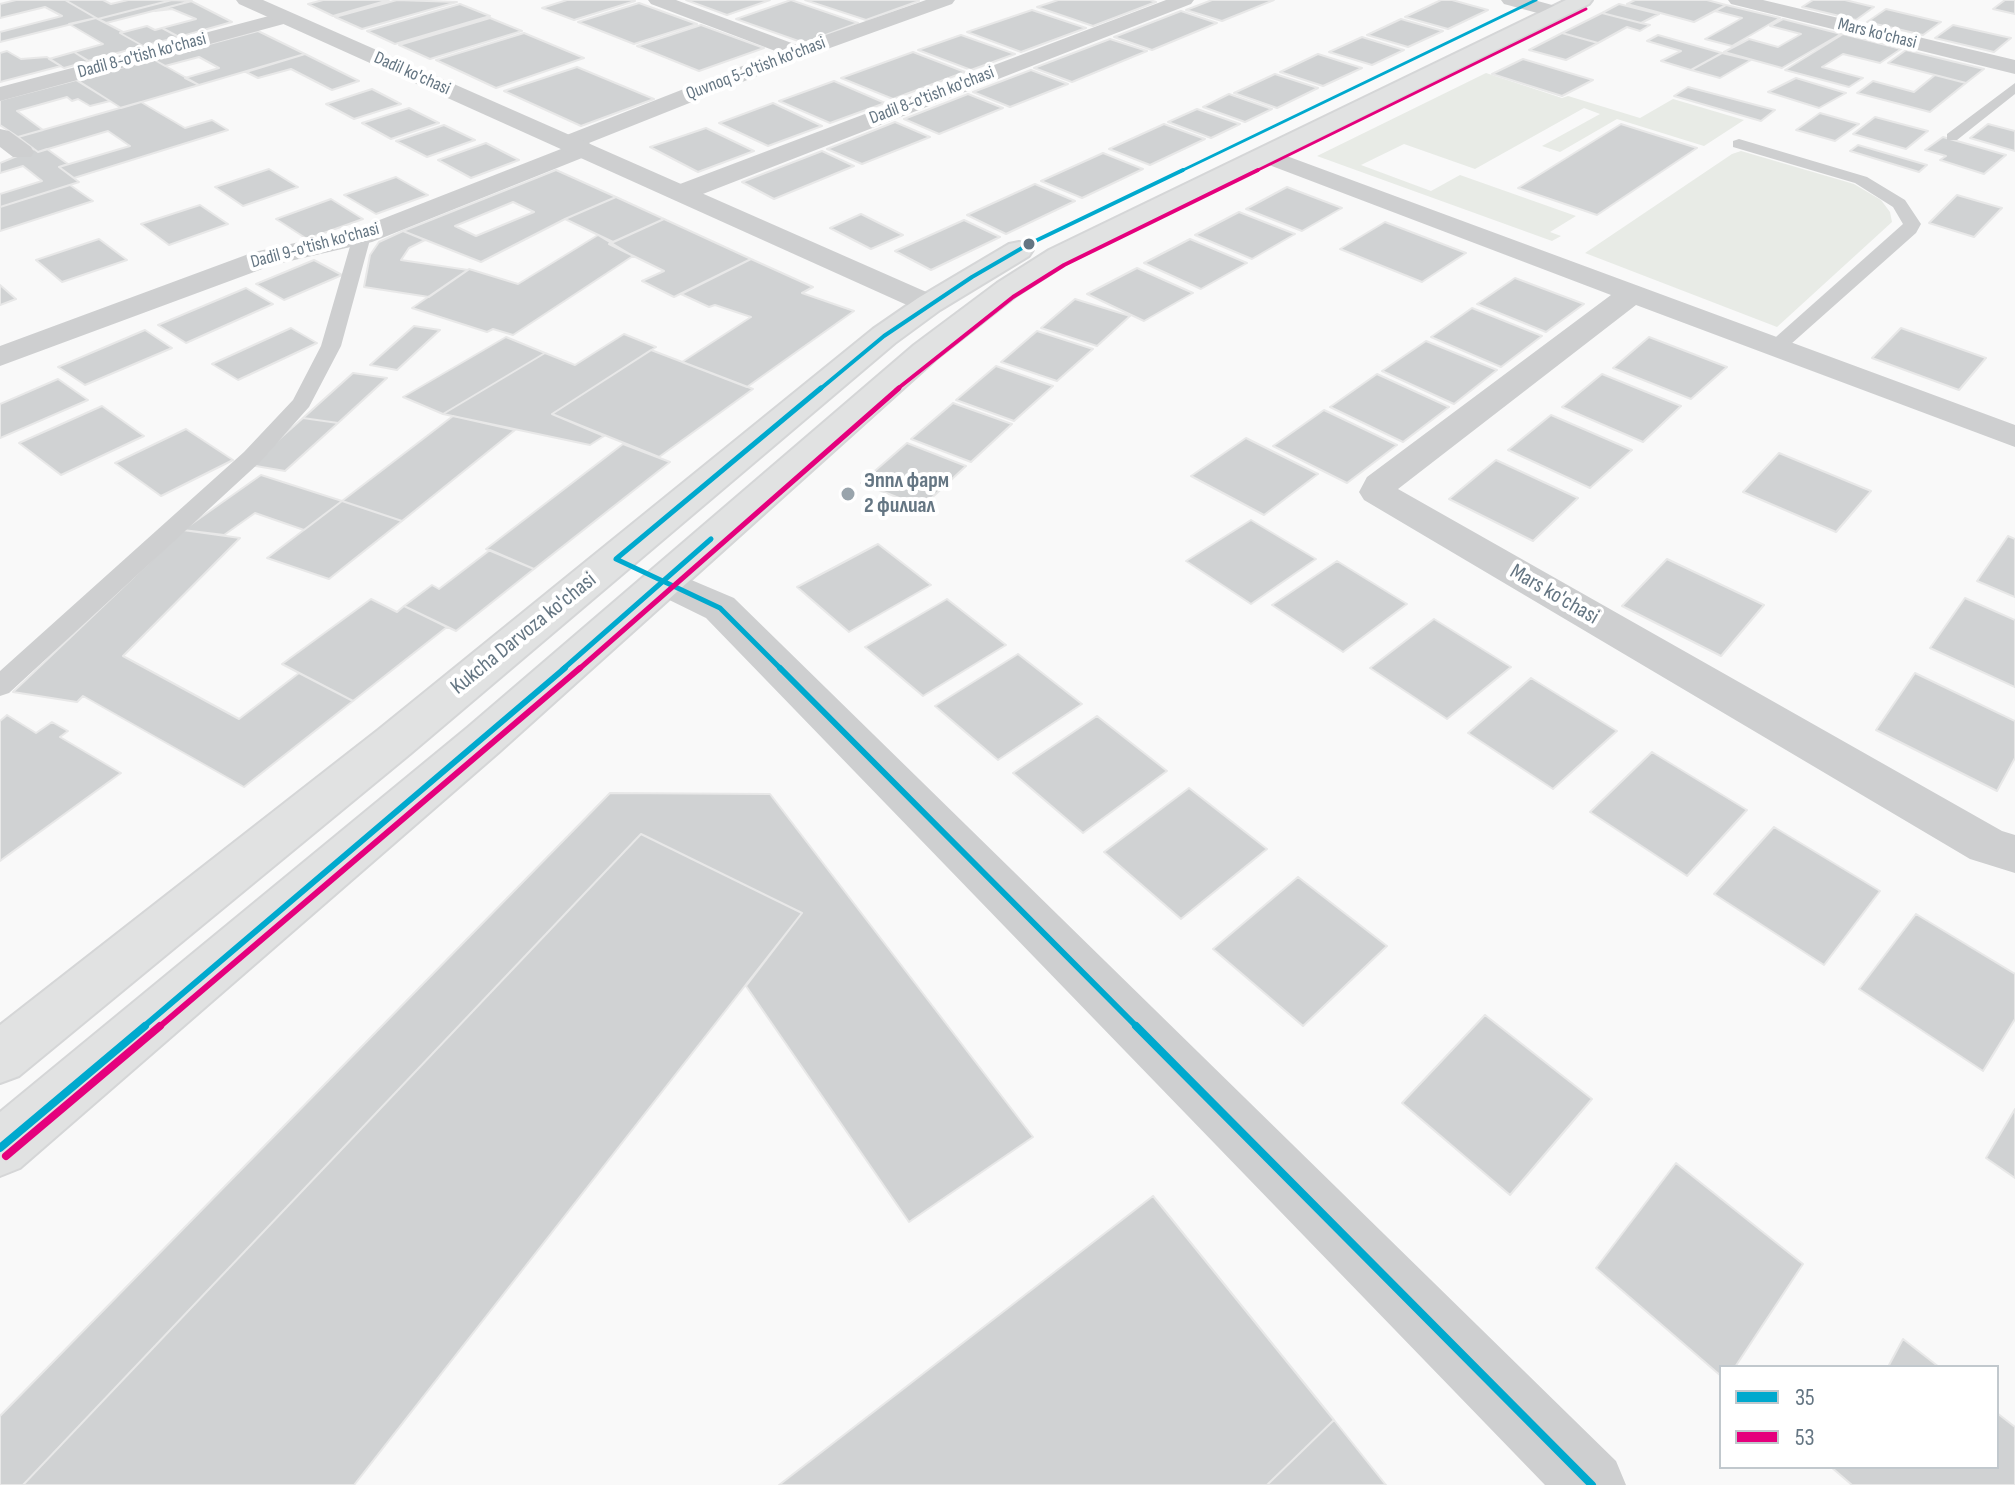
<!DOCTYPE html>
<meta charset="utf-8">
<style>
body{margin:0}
#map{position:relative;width:2015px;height:1485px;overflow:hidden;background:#f9f9f9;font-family:"Sofia Sans Condensed",sans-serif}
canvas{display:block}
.legend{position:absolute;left:1719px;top:1365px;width:280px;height:104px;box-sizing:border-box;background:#fff;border:2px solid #c1c8cd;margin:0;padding:10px 14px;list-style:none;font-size:24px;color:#657683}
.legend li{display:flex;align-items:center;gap:16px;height:40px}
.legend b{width:40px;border:2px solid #c1c8cd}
</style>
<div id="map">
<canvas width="2015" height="1485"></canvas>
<ul class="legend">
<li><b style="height:10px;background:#00a9ce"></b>35</li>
<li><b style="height:10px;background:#e5007d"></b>53</li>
</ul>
</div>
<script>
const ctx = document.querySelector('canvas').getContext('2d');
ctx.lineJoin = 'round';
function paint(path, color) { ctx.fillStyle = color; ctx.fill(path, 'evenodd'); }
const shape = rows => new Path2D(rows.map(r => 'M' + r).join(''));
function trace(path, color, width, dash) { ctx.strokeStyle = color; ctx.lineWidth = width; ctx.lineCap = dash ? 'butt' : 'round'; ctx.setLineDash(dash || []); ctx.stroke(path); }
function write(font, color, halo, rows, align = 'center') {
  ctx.font = font + ' "Sofia Sans Condensed",sans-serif'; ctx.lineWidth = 8; ctx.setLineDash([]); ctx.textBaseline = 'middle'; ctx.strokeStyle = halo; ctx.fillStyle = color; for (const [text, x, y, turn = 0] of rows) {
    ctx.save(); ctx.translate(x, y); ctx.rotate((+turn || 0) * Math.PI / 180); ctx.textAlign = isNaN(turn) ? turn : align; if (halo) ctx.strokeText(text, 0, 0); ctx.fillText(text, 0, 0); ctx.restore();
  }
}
const green = shape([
 [1486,73,1562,98,1568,96,1640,118,1673,99,1744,120,1704,146,1617,119,1560,152,1542,146,1600,114,1584,108,1475,169,1404,144,1361,165,1431,191,1460,175,1576,216,1550,232,1561,236,1552,241,1317,156],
 [1741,151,1854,184,1881,200,1890,212,1892,222,1777,327,1585,253,1732,154]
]);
const building = shape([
 [16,0,65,0,96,18,0,42,0,32,62,16,45,7,0,18,0,4,16,0],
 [65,0,103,0,111,4,128,0,172,0,98,19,65,0],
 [172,0,192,1,106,23,98,19,172,0],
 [323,0,389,0,333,16,308,4,323,0],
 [397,0,457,2,362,29,335,17,397,0],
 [567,0,632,0,635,1,574,20,542,8,567,0],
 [686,0,770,0,727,15,686,0],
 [791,0,858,23,804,43,736,19,791,0],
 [805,0,916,0,919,1,866,20,805,0],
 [1058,0,1150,0,1156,2,1093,26,1037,7,1058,0],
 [1212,0,1274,0,1222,21,1186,10,1212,0],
 [1441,0,1452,0,1488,10,1448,29,1405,17,1441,0],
 [1635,0,1707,0,1726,5,1694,22,1627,4,1635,0],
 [1813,0,1845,0,1874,7,1856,20,1802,7,1813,0],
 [2005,0,2015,0,2015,14,1993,9,2005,0],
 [191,1,232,22,179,37,162,28,196,19,172,9,155,11,191,1],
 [639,3,697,24,634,44,578,22,639,3],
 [460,4,490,16,395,44,367,31,460,4],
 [1619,4,1659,14,1641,23,1602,13,1619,4],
 [1726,5,1780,18,1732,46,1705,39,1742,18,1715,11,1726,5],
 [1886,9,1941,22,1923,35,1867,22,1886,9],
 [1032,10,1086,28,1021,52,967,32,1032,10],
 [1181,11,1217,23,1152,50,1114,37,1181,11],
 [1602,13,1641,23,1650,25,1640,31,1627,27,1598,43,1562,33,1602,13],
 [96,18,123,32,120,33,143,46,88,61,74,52,103,44,69,24,96,18],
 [490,18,522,31,430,59,399,45,490,18],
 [1401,19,1443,31,1408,47,1367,35,1401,19],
 [1783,19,1841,34,1782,68,1724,52,1749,39,1778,47,1801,34,1770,26,1783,19],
 [701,25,764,48,699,71,637,46,701,25],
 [1953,25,2011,38,1994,52,1935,38,1953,25],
 [147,26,155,30,162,28,179,37,143,46,120,33,147,26],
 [258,31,305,54,199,85,185,78,219,68,199,57,165,66,153,59,258,31],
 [524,33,584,58,496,88,436,60,524,33],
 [1562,33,1598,43,1566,60,1529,50,1562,33],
 [1843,34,1901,49,1880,63,1843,54,1822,67,1863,78,1849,87,1785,70,1843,34],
 [961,35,1015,54,971,70,918,50,961,35],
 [1658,35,1722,53,1691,70,1661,61,1681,51,1647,41,1658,35],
 [1362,37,1404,50,1372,65,1329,52,1362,37],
 [1110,39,1147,51,1072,82,1034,68,1110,39],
 [1906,50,1984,69,1966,83,1888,63,1906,50],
 [7,51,21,59,47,57,61,66,0,82,0,53,7,51],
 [74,52,89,61,64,68,49,59,74,52],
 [913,52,965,72,893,99,841,78,913,52],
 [1722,53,1751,60,1720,78,1691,70,1722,53],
 [305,54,359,81,332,90,291,69,258,78,246,72,305,54],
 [1318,54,1362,68,1323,86,1280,72,1318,54],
 [153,59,199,85,121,108,77,80,153,59],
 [1523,59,1593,80,1562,96,1492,74,1523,59],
 [577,67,654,99,581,126,504,91,577,67],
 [1031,70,1068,84,1010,107,973,92,1031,70],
 [1275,74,1318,88,1277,108,1234,93,1275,74],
 [1935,75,1966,83,1930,112,1857,93,1873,81,1914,92,1935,75],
 [1796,78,1846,93,1819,108,1768,92,1796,78],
 [76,80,110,101,90,106,78,99,72,101,67,97,17,111,43,130,18,137,0,125,0,100,76,80],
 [834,81,885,103,830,123,779,101,834,81],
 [1688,87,1775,110,1761,121,1674,96,1688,87],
 [372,89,401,104,354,119,326,104,372,89],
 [968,94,1003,108,939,134,904,119,968,94],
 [1229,94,1272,109,1245,122,1203,107,1229,94],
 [141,102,185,128,212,120,228,130,74,178,59,167,130,146,108,131,38,152,18,137,141,102],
 [773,103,822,126,768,146,719,123,773,103],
 [409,108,439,123,391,139,362,123,409,108],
 [1197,109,1240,124,1211,138,1168,122,1197,109],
 [1820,113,1859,124,1835,141,1796,130,1820,113],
 [1875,117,1928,131,1906,149,1853,134,1875,117],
 [895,122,930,137,862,164,827,149,895,122],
 [1164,124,1205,139,1150,165,1109,149,1164,124],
 [1621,124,1697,148,1597,215,1518,188,1621,124],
 [1988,124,2015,131,2015,151,1970,138,1988,124],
 [444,125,475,140,427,157,396,141,444,125],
 [706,128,754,151,698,172,650,147,706,128],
 [1943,137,2006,155,1984,174,1940,160,1946,156,1925,150,1943,137],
 [486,143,519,160,471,178,438,160,486,143],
 [1858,145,1927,165,1919,172,1850,151,1858,145],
 [34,149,38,152,47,149,68,164,59,167,79,182,0,207,0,194,42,181,23,166,0,173,0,163,34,149],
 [822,151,854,166,774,199,742,182,822,151],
 [1103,153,1143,169,1082,198,1041,181,1103,153],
 [269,169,298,187,243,206,215,187,269,169],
 [556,170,616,197,565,219,481,262,403,231,556,170],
 [513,202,534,212,476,236,455,226,513,202],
 [396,177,428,195,376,214,344,195,396,177],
 [1035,184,1075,201,1006,234,967,215,1035,184],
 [70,185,93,201,0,231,0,207,70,185],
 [1287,187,1342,208,1302,231,1246,209,1287,187],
 [1957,195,2002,208,1974,237,1929,223,1957,195],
 [616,197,664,219,613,242,565,219,616,197],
 [331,199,363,219,307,239,276,219,331,199],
 [200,205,228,224,169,245,141,224,200,205],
 [1239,212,1295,234,1252,259,1195,235,1239,212],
 [861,214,903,235,871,249,830,228,861,214],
 [664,219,751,259,674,297,642,281,664,271,609,244,664,219],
 [964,220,1000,237,931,270,895,251,964,220],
 [1385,222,1466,253,1422,282,1340,249,1385,222],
 [403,231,425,240,409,248,401,260,468,270,429,297,364,287,370,255,379,242,403,231],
 [598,235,633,256,513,335,493,329,487,332,412,308,469,269,518,284,598,235],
 [99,239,127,260,62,282,36,260,99,239],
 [1190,239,1247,263,1201,289,1144,263,1190,239],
 [751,259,813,287,802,293,854,311,747,387,682,362,751,317,715,305,709,307,681,294,751,259],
 [314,260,342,275,284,300,256,284,314,260],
 [1137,268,1193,293,1144,321,1087,294,1137,268],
 [1515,278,1584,304,1546,332,1477,304,1515,278],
 [0,285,16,299,0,305,0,285],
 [246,288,273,304,186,343,158,325,246,288],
 [1075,299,1130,316,1097,346,1041,328,1075,299],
 [1472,308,1542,336,1501,367,1431,337,1472,308],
 [414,326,440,330,397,370,370,365,414,326],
 [291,328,317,343,238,380,212,364,291,328],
 [1901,328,1986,358,1959,390,1872,358,1901,328],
 [145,330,172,348,85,385,58,367,145,330],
 [1037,331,1093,349,1057,381,1001,362,1037,331],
 [624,334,656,347,552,414,604,436,590,445,443,414,545,353,575,365,624,334],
 [506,337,545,353,443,414,403,397,506,337],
 [1649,337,1727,367,1691,399,1613,368,1649,337],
 [1426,341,1497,370,1454,404,1382,371,1426,341],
 [651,350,753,389,659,457,552,414,651,350],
 [996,366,1053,386,1014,421,956,400,996,366],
 [353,373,387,378,338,423,303,418,353,373],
 [1377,374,1449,407,1403,442,1330,407,1377,374],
 [1602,374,1681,406,1643,442,1562,407,1602,374],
 [58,379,88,400,0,438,0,404,58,379],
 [953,403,1012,424,971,462,911,439,953,403],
 [102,406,144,436,61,475,19,443,102,406],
 [1324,410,1397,445,1347,483,1273,446,1324,410],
 [1551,415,1632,450,1590,488,1508,450,1551,415],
 [453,416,515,430,402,521,342,501,453,416],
 [303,418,338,423,285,471,250,465,303,418],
 [186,429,233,460,161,496,115,463,186,429],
 [1246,438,1318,474,1264,515,1191,476,1246,438],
 [907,443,966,466,922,507,861,483,907,443],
 [623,444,670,462,534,569,486,549,623,444],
 [1779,453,1871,491,1836,532,1743,492,1779,453],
 [1496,460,1578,498,1533,541,1449,499,1496,460],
 [261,475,342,501,304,530,255,513,224,535,183,530,261,475],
 [342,501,402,521,329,579,267,558,342,501],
 [1251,520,1316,559,1251,604,1186,561,1251,520],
 [183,530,240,538,123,656,239,719,299,673,353,701,244,787,83,696,77,702,13,692,183,530],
 [2008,536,2015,539,2015,597,1977,581,2008,536],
 [878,544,931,585,849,632,797,587,878,544],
 [490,550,534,569,456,631,404,606,432,585,439,589,490,550],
 [1667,559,1764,605,1721,656,1622,606,1667,559],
 [1337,561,1407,604,1343,652,1272,605,1337,561],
 [1965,598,2015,620,2015,687,1930,648,1965,598],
 [371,599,397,612,404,606,447,627,353,701,282,664,371,599],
 [947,599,1006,645,923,696,865,647,947,599],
 [1434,619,1511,667,1447,719,1370,668,1434,619],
 [1018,654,1082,704,998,760,935,706,1018,654],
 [1915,673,2015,721,2015,758,1997,791,1876,730,1915,673],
 [1531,678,1617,731,1553,789,1468,733,1531,678],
 [7,715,36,733,52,722,68,731,60,737,121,773,0,861,0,721,7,715],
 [1097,716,1167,771,1083,833,1013,773,1097,716],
 [1652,752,1747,810,1687,876,1590,812,1652,752],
 [1189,788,1267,849,1181,919,1104,852,1189,788],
 [610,793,770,794,1033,1137,909,1222,746,986,802,913,641,834,23,1485,0,1485,0,1416,610,793],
 [1774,827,1880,891,1824,965,1714,894,1774,827],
 [641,834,802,913,354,1485,23,1485,641,834],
 [1298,877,1387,946,1303,1026,1213,949,1298,877],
 [1916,914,2015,974,2015,1019,1983,1071,1859,989,1916,914],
 [1485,1015,1592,1099,1510,1195,1402,1103,1485,1015],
 [2015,1109,2015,1178,1986,1158,2015,1109],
 [1676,1163,1803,1264,1735,1367,1721,1367,1721,1376,1596,1268,1676,1163],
 [1153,1196,1334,1420,1267,1485,779,1485,1153,1196],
 [1903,1339,1939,1367,1888,1367,1903,1339],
 [1997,1413,2015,1427,2015,1485,1852,1485,1831,1467,1997,1467,1997,1413],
 [1334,1420,1386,1485,1267,1485,1334,1420]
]);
const service = shape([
 [2015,83,2015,94,1957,140,1947,140,1947,134,2015,83],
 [1739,139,1867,177,1905,200,1921,224,1916,233,1782,352,1775,354,1765,348,1768,344,1903,224,1893,207,1855,183,1733,147,1733,141,1739,139],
 [362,231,371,236,341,346,309,407,260,462,9,693,0,696,0,671,244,452,293,400,321,346,353,236,362,231]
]);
const minor = shape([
 [648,0,676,0,797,45,926,0,955,0,952,4,805,57,589,143,595,149,592,154,372,242,273,265,0,366,0,346,254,252,354,230,561,149,556,143,559,138,778,52,651,4,648,0],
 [1166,0,1194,0,1191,4,690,199,672,199,668,193,672,187,1166,0],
 [1501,0,1534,0,1563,8,1566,12,1556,18,1504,4,1501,0],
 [1728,0,1763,0,2015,60,2015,74,1731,4,1728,0],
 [284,12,291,14,294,18,291,22,0,101,0,87,284,12],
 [0,129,9,131,31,147,34,152,31,157,13,157,0,147,0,129],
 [1265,148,2015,425,2015,447,1636,305,1398,489,2002,831,2015,835,2015,873,1970,859,1364,500,1359,492,1367,477,1611,295,1256,160,1253,155,1256,150,1265,148]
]);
const tertiary = shape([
 [236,0,263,0,940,298,944,304,940,310,929,313,918,310,239,4,236,0],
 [663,568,734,598,1616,1461,1626,1485,1545,1485,706,618,649,590,644,581,649,572,663,568]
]);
const primary = shape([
 [1566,0,1592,0,1589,4,1069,262,1017,295,936,359,499,752,20,1168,0,1176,0,1112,467,728,914,345,997,283,1049,250,1566,0],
 [1019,242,1029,244,1033,250,1029,256,940,310,895,343,410,754,19,1076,0,1083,0,1025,378,730,873,329,918,298,1009,244,1019,242]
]);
const bus1Far4 = shape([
 [1179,172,1536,0]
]);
const bus1Far3 = shape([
 [819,390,884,336,972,277,1029,244,1183,170]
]);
const bus1Far2 = shape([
 [562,670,711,539],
 [782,670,720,608,616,559,821,388]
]);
const bus1Far1 = shape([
 [780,668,1138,1028],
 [142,1028,565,668]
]);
const bus1 = shape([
 [1136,1026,1592,1485],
 [0,1148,145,1026]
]);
const bus2Far4 = shape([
 [1254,172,1586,9]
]);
const bus2Far3 = shape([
 [896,390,1013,297,1064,265,1258,170]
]);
const bus2Far2 = shape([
 [578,670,899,388]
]);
const bus2Far1 = shape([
 [158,1028,580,668]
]);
const bus2 = shape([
 [6,1156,160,1026]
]);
const markers = [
 [1029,244,7,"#657683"],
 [848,494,8,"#99a4ac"]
];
const farStreetnames = [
 ["Mars ko'chasi",1877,34,14],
 ["Dadil 8-o'tish ko'chasi",142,56,-15],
 ["Quvnoq 5-o'tish ko'chasi",756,69,-21],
 ["Dadil ko'chasi",412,74,24],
 ["Dadil 8-o'tish ko'chasi",932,96,-21],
 ["Dadil 9-o'tish ko'chasi",315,246,-15]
];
const poiNames = [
 ["Эппл фарм",864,481],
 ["2 филиал",864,506]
];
const streetNames = [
 ["Mars ko'chasi",1554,595,30],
 ["Kukcha Darvoza ko'chasi",524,634,-39]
];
paint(green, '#e8ebe6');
paint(building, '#d0d2d3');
trace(building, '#e8e8e8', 2);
trace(primary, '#d5d6d7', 4);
paint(service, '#cecfd0');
paint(minor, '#cecfd0');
paint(tertiary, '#cecfd0');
paint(primary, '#e1e2e2');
trace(bus1Far4, '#00a9ce', 3);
trace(bus1Far3, '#00a9ce', 4);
trace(bus1Far2, '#00a9ce', 5);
trace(bus1Far1, '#00a9ce', 6);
trace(bus1, '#00a9ce', 8);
trace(bus2Far4, '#e5007d', 3);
trace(bus2Far3, '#e5007d', 4);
trace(bus2Far2, '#e5007d', 5);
trace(bus2Far1, '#e5007d', 6);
trace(bus2, '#e5007d', 8);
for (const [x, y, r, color] of markers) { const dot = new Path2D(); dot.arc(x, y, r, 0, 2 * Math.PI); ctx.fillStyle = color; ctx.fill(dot); trace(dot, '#fff', 3); }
write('18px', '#657683', '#fff', farStreetnames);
write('bold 22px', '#657683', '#fff', poiNames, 'left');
write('22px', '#657683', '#fff', streetNames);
</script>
